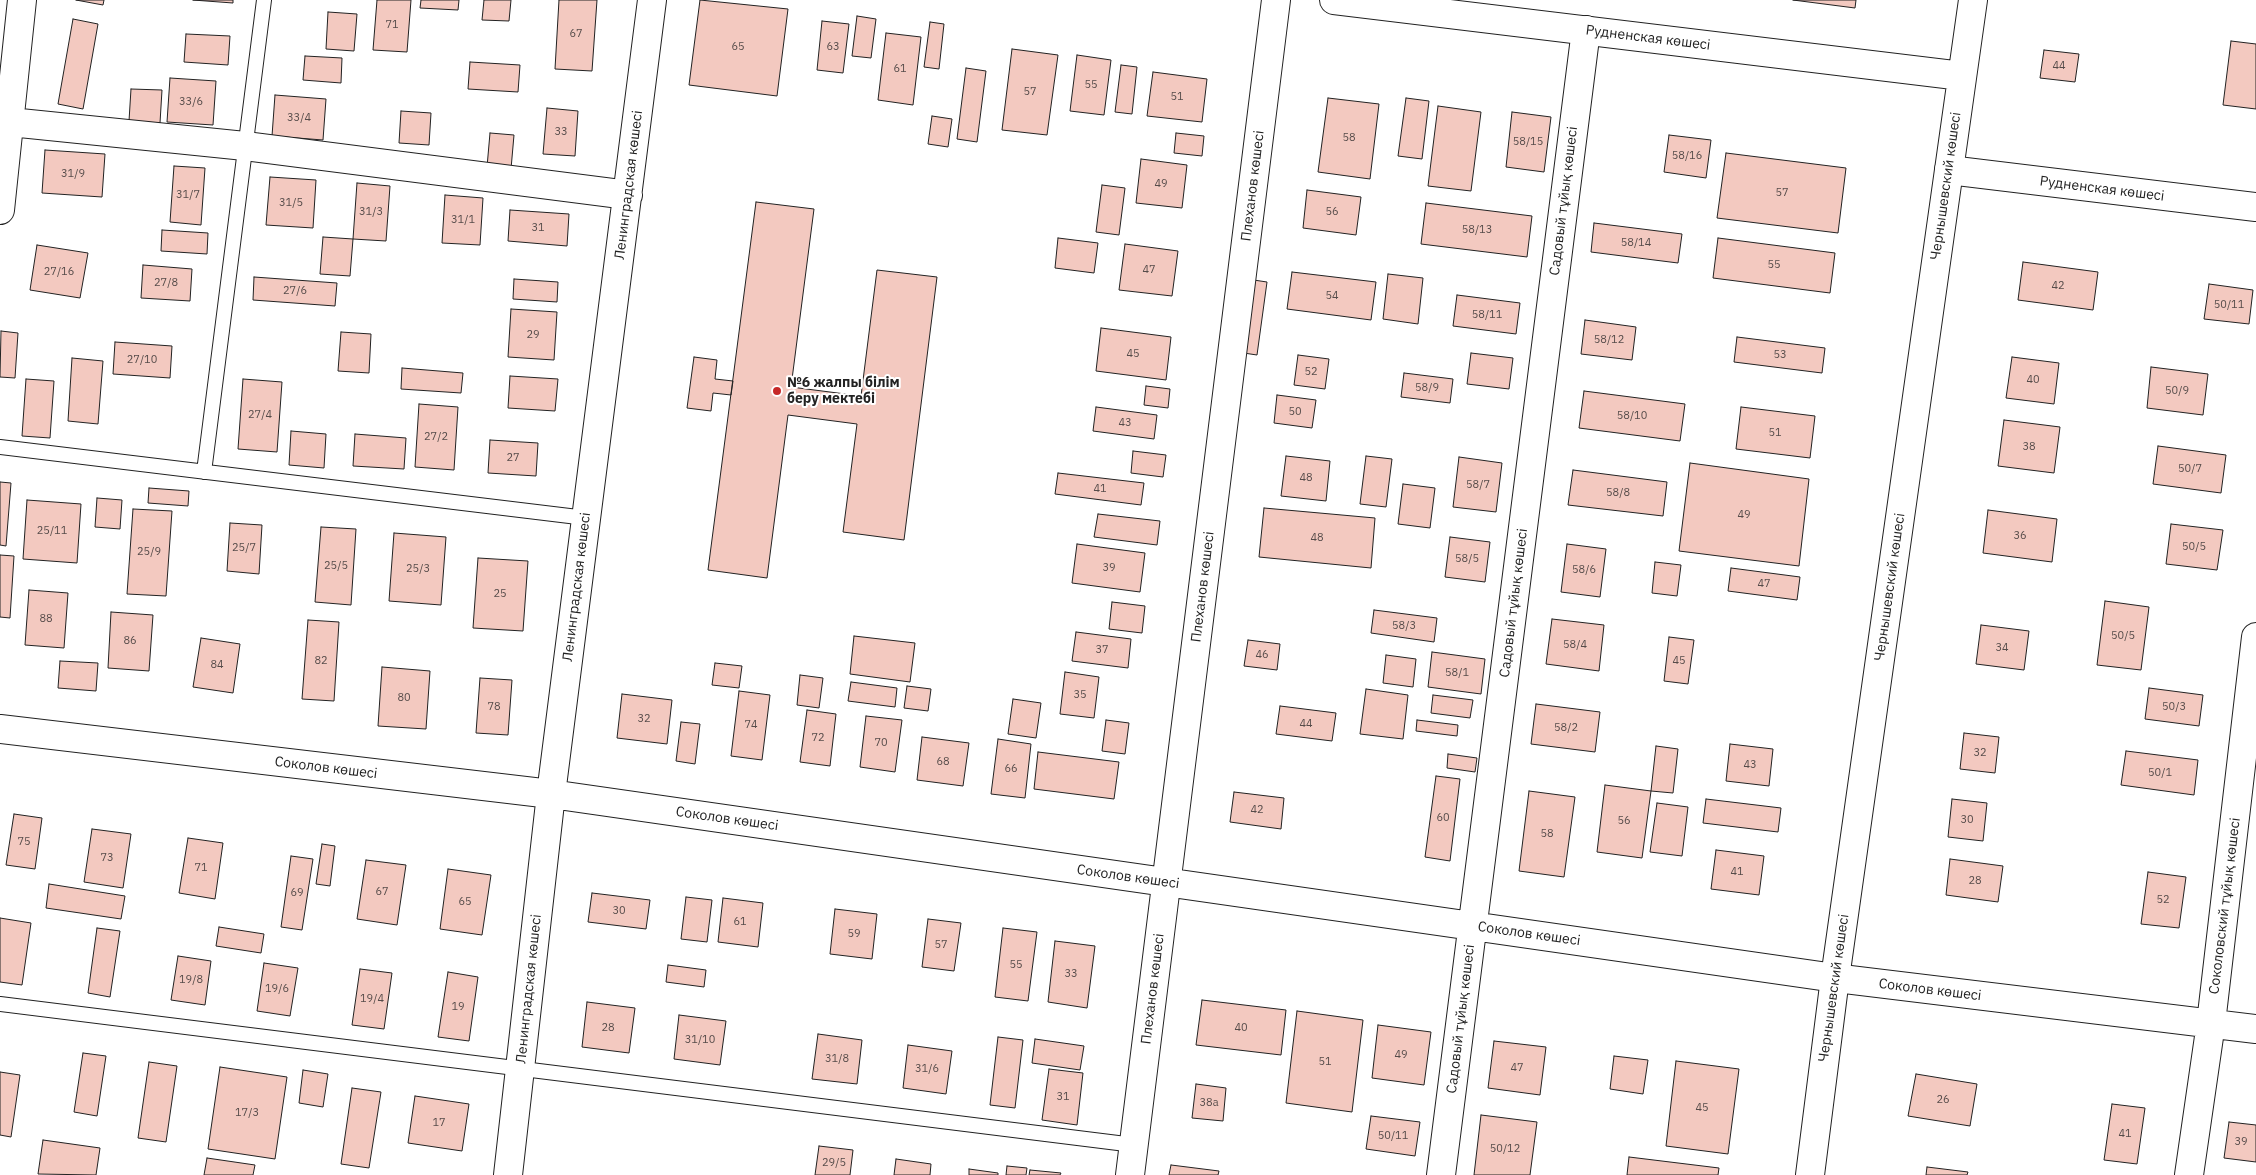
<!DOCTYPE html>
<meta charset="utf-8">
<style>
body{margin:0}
canvas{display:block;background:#fff}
</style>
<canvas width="2256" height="1175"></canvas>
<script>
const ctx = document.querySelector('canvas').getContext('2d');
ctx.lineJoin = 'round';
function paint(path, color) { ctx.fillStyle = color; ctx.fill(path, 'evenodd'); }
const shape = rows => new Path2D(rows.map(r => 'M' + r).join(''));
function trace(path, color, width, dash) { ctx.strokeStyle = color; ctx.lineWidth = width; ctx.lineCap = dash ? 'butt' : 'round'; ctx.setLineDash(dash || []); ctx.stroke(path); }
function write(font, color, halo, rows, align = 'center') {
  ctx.font = font + ' "IBM Plex Sans",sans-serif'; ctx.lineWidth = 4; ctx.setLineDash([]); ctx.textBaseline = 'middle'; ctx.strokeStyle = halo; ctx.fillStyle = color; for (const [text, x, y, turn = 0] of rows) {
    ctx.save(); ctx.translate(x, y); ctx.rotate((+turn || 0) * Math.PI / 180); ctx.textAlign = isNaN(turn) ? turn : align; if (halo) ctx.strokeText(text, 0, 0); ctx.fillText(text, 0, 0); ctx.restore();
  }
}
const building = shape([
 [76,0,104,0,103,5,76,0],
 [193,0,233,0,233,3,193,0],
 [377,0,411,0,407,52,373,50,377,0],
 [421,0,459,0,458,10,420,8,421,0],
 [484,0,511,0,509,21,482,20,484,0],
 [559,0,597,0,592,71,555,69,559,0],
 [700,0,788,9,777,96,689,85,700,0],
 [1793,0,1856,0,1855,8,1793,0],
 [328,12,357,14,354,51,326,49,328,12],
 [857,16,876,19,871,58,852,56,857,16],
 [73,19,98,24,83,109,58,104,73,19],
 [822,21,849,24,843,73,817,70,822,21],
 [930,22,944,24,939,69,924,67,930,22],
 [886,33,921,37,913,105,878,100,886,33],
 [186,34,230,36,228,65,184,62,186,34],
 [2231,41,2256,44,2256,109,2223,105,2231,41],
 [1012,49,1058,55,1047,135,1002,130,1012,49],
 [2044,50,2079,54,2075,82,2040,78,2044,50],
 [1077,55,1111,60,1104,115,1070,111,1077,55],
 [305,56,342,58,341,83,303,80,305,56],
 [470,62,520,65,518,92,468,89,470,62],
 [1121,65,1137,67,1132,114,1115,112,1121,65],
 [966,68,986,71,977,142,957,139,966,68],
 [1153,72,1207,79,1202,122,1147,116,1153,72],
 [170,78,216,81,213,125,167,122,170,78],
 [131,89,162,90,160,123,129,121,131,89],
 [275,95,326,99,323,140,272,136,275,95],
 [1328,98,1379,104,1370,179,1318,172,1328,98],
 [1406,98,1429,101,1422,159,1398,156,1406,98],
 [1438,106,1481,112,1471,191,1428,186,1438,106],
 [547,108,578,111,575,156,543,154,547,108],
 [401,111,431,113,429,145,399,143,401,111],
 [1512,112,1551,117,1544,172,1506,167,1512,112],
 [932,116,952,119,948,147,928,144,932,116],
 [490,133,514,135,511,169,487,167,490,133],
 [1176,133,1204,136,1202,156,1174,153,1176,133],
 [1669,135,1711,140,1706,178,1664,172,1669,135],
 [45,150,105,154,102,197,42,193,45,150],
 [1726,153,1846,168,1838,233,1717,218,1726,153],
 [1141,159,1187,165,1182,208,1136,203,1141,159],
 [174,166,205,168,201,225,170,222,174,166],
 [270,177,316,180,313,228,266,225,270,177],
 [357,183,390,186,386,241,353,239,357,183],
 [1102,185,1125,188,1119,235,1096,232,1102,185],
 [1307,190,1361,197,1356,235,1303,228,1307,190],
 [445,195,483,198,480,245,442,243,445,195],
 [756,202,814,209,791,387,861,396,877,270,937,277,904,540,843,532,857,424,788,415,767,578,708,570,756,202],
 [1426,203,1532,216,1527,257,1421,244,1426,203],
 [510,210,569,214,567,246,508,241,510,210],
 [1594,223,1682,234,1678,263,1591,252,1594,223],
 [162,230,208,233,207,254,161,251,162,230],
 [323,237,353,239,350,276,320,274,323,237],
 [1058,238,1098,243,1094,273,1055,268,1058,238],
 [1718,238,1835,253,1830,293,1713,278,1718,238],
 [1125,244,1178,251,1172,296,1119,290,1125,244],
 [37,245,88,253,80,298,30,290,37,245],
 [2023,262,2098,272,2093,310,2018,300,2023,262],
 [143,265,192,269,190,301,141,298,143,265],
 [1292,272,1376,282,1371,320,1287,309,1292,272],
 [1388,274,1423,278,1418,324,1383,319,1388,274],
 [254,277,337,283,335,306,253,300,254,277],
 [514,279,558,282,557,302,513,299,514,279],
 [1247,279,1267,282,1257,355,1237,352,1247,279],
 [2209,284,2253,290,2249,324,2204,319,2209,284],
 [1457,295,1520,303,1516,334,1453,326,1457,295],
 [511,309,557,312,554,360,508,357,511,309],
 [1585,320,1636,327,1632,360,1581,354,1585,320],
 [1101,328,1171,337,1166,380,1096,371,1101,328],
 [1,331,18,333,15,378,0,377,1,331],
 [341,332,371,334,369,373,338,371,341,332],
 [1737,337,1825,348,1822,373,1734,362,1737,337],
 [115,342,172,346,170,378,113,374,115,342],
 [1471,353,1513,358,1509,389,1467,384,1471,353],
 [1298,355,1329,359,1325,389,1294,385,1298,355],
 [694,357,717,360,715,379,733,381,731,395,713,393,711,411,687,408,694,357],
 [2012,357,2059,363,2054,404,2006,398,2012,357],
 [72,358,103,361,98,424,68,421,72,358],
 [2151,367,2208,374,2203,415,2147,408,2151,367],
 [402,368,463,373,461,393,401,389,402,368],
 [1404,373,1453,379,1450,403,1401,397,1404,373],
 [510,376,558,379,555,411,508,408,510,376],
 [26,379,54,381,50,438,22,436,26,379],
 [243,379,282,382,277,452,238,449,243,379],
 [1146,386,1170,389,1168,408,1144,405,1146,386],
 [1584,391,1685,404,1680,441,1579,428,1584,391],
 [1277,395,1316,400,1312,428,1274,423,1277,395],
 [419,404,458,407,454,470,415,467,419,404],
 [1096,407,1157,415,1154,439,1093,431,1096,407],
 [1741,407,1815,416,1810,458,1736,449,1741,407],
 [2004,420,2060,427,2054,473,1998,466,2004,420],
 [291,431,326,434,324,468,289,465,291,431],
 [355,434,406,438,404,469,353,466,355,434],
 [490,440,538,443,536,476,488,473,490,440],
 [2158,446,2226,455,2221,493,2153,484,2158,446],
 [1133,451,1166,455,1163,477,1131,473,1133,451],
 [1286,456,1330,461,1326,501,1281,496,1286,456],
 [1366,456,1392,459,1386,507,1360,504,1366,456],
 [1459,457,1502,463,1496,512,1453,507,1459,457],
 [1690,463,1809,479,1799,566,1679,551,1690,463],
 [1573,470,1667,482,1663,516,1568,505,1573,470],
 [1058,473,1144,483,1141,505,1055,494,1058,473],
 [0,482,11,483,6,546,0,545,0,482],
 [1403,484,1435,488,1430,528,1398,524,1403,484],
 [149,488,189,491,188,506,148,503,149,488],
 [97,498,122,500,120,529,95,527,97,498],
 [27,500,81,504,77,563,23,559,27,500],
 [1264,508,1375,518,1371,568,1259,557,1264,508],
 [133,509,172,511,166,596,127,594,133,509],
 [1988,510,2057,519,2052,562,1983,553,1988,510],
 [1098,514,1160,521,1157,545,1094,537,1098,514],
 [230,523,262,525,259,574,227,571,230,523],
 [2171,524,2223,530,2217,570,2166,564,2171,524],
 [321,527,356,529,351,605,315,602,321,527],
 [394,533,446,537,441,605,389,601,394,533],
 [1450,537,1490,542,1485,582,1445,577,1450,537],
 [1077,544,1145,553,1140,592,1072,583,1077,544],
 [1567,544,1606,549,1600,597,1561,592,1567,544],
 [0,555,14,556,10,618,0,617,0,555],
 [478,558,528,561,523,631,473,628,478,558],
 [1655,562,1681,565,1677,596,1652,593,1655,562],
 [1731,568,1800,577,1797,600,1728,591,1731,568],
 [29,590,68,593,64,648,25,645,29,590],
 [2105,601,2149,607,2141,670,2097,665,2105,601],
 [1112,602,1145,606,1142,633,1109,629,1112,602],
 [1374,610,1437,618,1434,642,1371,633,1374,610],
 [111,612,153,615,149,671,108,668,111,612],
 [1552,619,1604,625,1599,671,1546,664,1552,619],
 [308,620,339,622,334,701,302,699,308,620],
 [1981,625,2029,631,2024,670,1976,664,1981,625],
 [1076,632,1131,639,1128,668,1072,661,1076,632],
 [854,636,915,643,910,682,850,674,854,636],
 [1669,637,1694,640,1688,684,1664,681,1669,637],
 [201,638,240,644,233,693,193,687,201,638],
 [1248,640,1280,644,1277,670,1244,666,1248,640],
 [1432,652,1485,659,1481,694,1428,687,1432,652],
 [1386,655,1416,659,1413,687,1383,683,1386,655],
 [60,661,98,663,96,691,58,688,60,661],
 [715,663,742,666,739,688,712,685,715,663],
 [382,667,430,671,426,729,378,726,382,667],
 [1065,672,1099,677,1094,718,1060,714,1065,672],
 [800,675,823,678,819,708,797,705,800,675],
 [480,678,512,680,508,735,476,733,480,678],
 [851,682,897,688,895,707,848,701,851,682],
 [907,686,931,689,928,711,904,708,907,686],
 [2149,688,2203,695,2199,726,2145,719,2149,688],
 [1366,689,1408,695,1403,739,1360,734,1366,689],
 [739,691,770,695,762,760,731,756,739,691],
 [622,694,672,700,667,744,617,738,622,694],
 [1433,695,1473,700,1470,718,1431,713,1433,695],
 [1013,699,1041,703,1036,738,1008,734,1013,699],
 [1536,704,1600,712,1595,752,1531,744,1536,704],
 [1280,706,1336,713,1332,741,1276,734,1280,706],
 [807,710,836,714,830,766,800,762,807,710],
 [866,716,902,720,895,772,860,767,866,716],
 [1106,720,1129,723,1125,754,1102,751,1106,720],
 [1417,720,1458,725,1457,736,1416,731,1417,720],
 [681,722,700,724,695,764,676,761,681,722],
 [1964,733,1999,737,1995,773,1960,769,1964,733],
 [922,737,969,743,963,786,917,780,922,737],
 [998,739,1031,744,1025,798,991,794,998,739],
 [1730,744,1773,749,1769,786,1726,781,1730,744],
 [1656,746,1678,749,1673,793,1651,791,1656,746],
 [2126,751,2198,760,2194,795,2121,785,2126,751],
 [1038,752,1119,762,1114,799,1034,789,1038,752],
 [1448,754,1477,758,1475,772,1447,768,1448,754],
 [1436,776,1460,779,1450,861,1425,857,1436,776],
 [1605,785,1651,791,1642,858,1597,852,1605,785],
 [1529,791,1575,797,1564,877,1519,871,1529,791],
 [1234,792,1284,798,1281,829,1230,822,1234,792],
 [1706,799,1781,808,1778,832,1703,823,1706,799],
 [1952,799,1987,803,1983,841,1948,837,1952,799],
 [1657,803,1688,807,1682,856,1650,852,1657,803],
 [14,814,42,818,35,869,6,865,14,814],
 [92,829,131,834,123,888,84,882,92,829],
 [188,838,223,843,215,899,179,893,188,838],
 [322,844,335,846,330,886,316,884,322,844],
 [1716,850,1764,856,1759,895,1711,889,1716,850],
 [291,856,313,859,302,930,281,927,291,856],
 [1950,859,2003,866,1998,902,1946,895,1950,859],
 [366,860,406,865,397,925,357,919,366,860],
 [448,869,491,875,482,935,440,929,448,869],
 [2148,872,2186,877,2179,928,2141,924,2148,872],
 [49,884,125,896,121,919,46,908,49,884],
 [592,893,650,900,646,929,588,922,592,893],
 [686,897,712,900,707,942,681,939,686,897],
 [723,898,763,903,758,947,718,942,723,898],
 [835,909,877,914,872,959,830,954,835,909],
 [0,918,31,923,22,985,0,982,0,918],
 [928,919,961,923,954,971,922,967,928,919],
 [219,927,264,934,261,953,216,946,219,927],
 [97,928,120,931,110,997,88,993,97,928],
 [1003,928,1037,932,1028,1001,995,997,1003,928],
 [1055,941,1095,946,1087,1008,1048,1002,1055,941],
 [178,956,211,961,205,1005,171,1000,178,956],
 [264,963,298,968,290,1016,257,1011,264,963],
 [668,965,706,970,704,987,666,982,668,965],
 [360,969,392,973,384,1029,352,1025,360,969],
 [448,972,478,977,469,1041,438,1037,448,972],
 [1202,1000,1286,1010,1281,1055,1196,1045,1202,1000],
 [587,1002,635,1008,629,1053,582,1047,587,1002],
 [1297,1011,1363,1020,1352,1112,1286,1103,1297,1011],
 [679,1015,726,1021,720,1065,674,1059,679,1015],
 [1378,1025,1431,1032,1424,1085,1372,1078,1378,1025],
 [818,1034,862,1040,857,1084,812,1079,818,1034],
 [998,1037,1023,1040,1015,1108,990,1105,998,1037],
 [1035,1039,1084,1046,1080,1070,1032,1063,1035,1039],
 [1494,1041,1546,1047,1540,1095,1488,1088,1494,1041],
 [908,1045,952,1051,946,1094,903,1088,908,1045],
 [83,1053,106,1056,97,1116,74,1112,83,1053],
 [1614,1056,1648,1060,1643,1094,1610,1089,1614,1056],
 [1676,1061,1739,1069,1728,1154,1666,1146,1676,1061],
 [149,1062,177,1066,166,1142,138,1138,149,1062],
 [220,1067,287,1077,275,1159,208,1149,220,1067],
 [1049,1069,1083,1073,1077,1125,1042,1120,1049,1069],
 [303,1070,328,1074,323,1107,299,1103,303,1070],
 [0,1072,20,1075,11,1137,0,1135,0,1072],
 [1916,1074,1977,1084,1970,1126,1908,1116,1916,1074],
 [1196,1084,1226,1088,1223,1121,1192,1118,1196,1084],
 [352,1088,381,1092,369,1168,341,1164,352,1088],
 [415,1096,469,1104,462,1151,408,1143,415,1096],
 [2112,1104,2145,1108,2137,1164,2104,1160,2112,1104],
 [1481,1115,1537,1122,1530,1175,1474,1175,1481,1115],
 [1371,1116,1420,1122,1415,1156,1366,1149,1371,1116],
 [2229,1122,2256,1125,2256,1162,2224,1158,2229,1122],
 [43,1140,100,1148,96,1175,38,1174,43,1140],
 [819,1146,853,1150,850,1175,815,1175,819,1146],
 [1629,1157,1719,1168,1718,1175,1627,1175,1629,1157],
 [207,1158,255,1165,253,1175,204,1175,207,1158],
 [896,1159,931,1164,930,1175,894,1175,896,1159],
 [1171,1165,1219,1171,1218,1175,1169,1175,1171,1165],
 [1007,1166,1027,1168,1026,1175,1006,1175,1007,1166],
 [1927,1167,1968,1172,1967,1175,1926,1175,1927,1167],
 [969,1169,998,1173,998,1175,969,1175,969,1169],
 [1030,1170,1061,1173,1060,1175,1029,1175,1030,1170]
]);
const lane = shape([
 [0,447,586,518],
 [204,472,264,0],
 [0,1004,1134,1145]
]);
const street = shape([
 [10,122,245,146,628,195],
 [1949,170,2256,207],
 [0,210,22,0],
 [0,729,551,794,1835,978,2256,1029],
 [508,1175,551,794,652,0],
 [1130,1175,1276,0],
 [1441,1175,1586,30],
 [2189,1175,2211,1023,2256,637]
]);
const secondary = shape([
 [1334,0,1962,76],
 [1810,1175,1835,978,1973,0]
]);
const markers = [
 [777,391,5,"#c62828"]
];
const numberNames = [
 ["71",392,25],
 ["67",576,34],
 ["65",738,47],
 ["63",833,47],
 ["44",2059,66],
 ["61",900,69],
 ["55",1091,85],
 ["57",1030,92],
 ["51",1177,97],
 ["33/6",191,102],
 ["33/4",299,118],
 ["33",561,132],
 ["58",1349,138],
 ["58/15",1528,142],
 ["58/16",1687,156],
 ["31/9",73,174],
 ["49",1161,184],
 ["57",1782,193],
 ["31/7",188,195],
 ["31/5",291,203],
 ["31/3",371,212],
 ["56",1332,212],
 ["31/1",463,220],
 ["31",538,228],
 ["58/13",1477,230],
 ["58/14",1636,243],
 ["55",1774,265],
 ["47",1149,270],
 ["27/16",59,272],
 ["27/8",166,283],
 ["42",2058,286],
 ["27/6",295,291],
 ["54",1332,296],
 ["50/11",2229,305],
 ["58/11",1487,315],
 ["29",533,335],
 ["58/12",1609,340],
 ["45",1133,354],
 ["53",1780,355],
 ["27/10",142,360],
 ["52",1311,372],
 ["40",2033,380],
 ["58/9",1427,388],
 ["50/9",2177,391],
 ["50",1295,412],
 ["27/4",260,415],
 ["58/10",1632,416],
 ["43",1125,423],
 ["51",1775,433],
 ["27/2",436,437],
 ["38",2029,447],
 ["27",513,458],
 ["50/7",2190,469],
 ["48",1306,478],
 ["58/7",1478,485],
 ["41",1100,489],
 ["58/8",1618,493],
 ["49",1744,515],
 ["25/11",52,531],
 ["36",2020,536],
 ["48",1317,538],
 ["50/5",2194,547],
 ["25/7",244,548],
 ["25/9",149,552],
 ["58/5",1467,559],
 ["25/5",336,566],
 ["39",1109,568],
 ["25/3",418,569],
 ["58/6",1584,570],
 ["47",1764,584],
 ["25",500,594],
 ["88",46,619],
 ["58/3",1404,626],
 ["50/5",2123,636],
 ["86",130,641],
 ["58/4",1575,645],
 ["34",2002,648],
 ["37",1102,650],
 ["46",1262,655],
 ["82",321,661],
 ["45",1679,661],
 ["84",217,665],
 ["58/1",1457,673],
 ["35",1080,695],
 ["80",404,698],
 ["78",494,707],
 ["50/3",2174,707],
 ["32",644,719],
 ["44",1306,724],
 ["74",751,725],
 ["58/2",1566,728],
 ["72",818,738],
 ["70",881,743],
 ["32",1980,753],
 ["68",943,762],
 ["43",1750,765],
 ["66",1011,769],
 ["50/1",2160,773],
 ["42",1257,810],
 ["60",1443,818],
 ["30",1967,820],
 ["56",1624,821],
 ["58",1547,834],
 ["75",24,842],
 ["73",107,858],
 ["71",201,868],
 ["41",1737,872],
 ["28",1975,881],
 ["67",382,892],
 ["69",297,893],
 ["52",2163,900],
 ["65",465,902],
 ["30",619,911],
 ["61",740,922],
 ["59",854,934],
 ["57",941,945],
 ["55",1016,965],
 ["33",1071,974],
 ["19/8",191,980],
 ["19/6",277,989],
 ["19/4",372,999],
 ["19",458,1007],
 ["28",608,1028],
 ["40",1241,1028],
 ["31/10",700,1040],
 ["49",1401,1055],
 ["31/8",837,1059],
 ["51",1325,1062],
 ["47",1517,1068],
 ["31/6",927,1069],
 ["31",1063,1097],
 ["26",1943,1100],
 ["38а",1209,1103],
 ["45",1702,1108],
 ["17/3",247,1113],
 ["17",439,1123],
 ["41",2125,1134],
 ["50/11",1393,1136],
 ["39",2241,1142],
 ["50/12",1505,1149],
 ["29/5",834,1163]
];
const streetNames = [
 ["Рудненская көшесі",1648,38,7],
 ["Ленинградская көшесі",629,185,-83],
 ["Плеханов көшесі",1253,186,-83],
 ["Чернышевский көшесі",1946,186,-82],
 ["Рудненская көшесі",2102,189,7],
 ["Садовый тұйық көшесі",1564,201,-83],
 ["Ленинградская көшесі",577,587,-83],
 ["Плеханов көшесі",1203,587,-83],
 ["Чернышевский көшесі",1890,587,-82],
 ["Садовый тұйық көшесі",1514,603,-83],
 ["Соколов көшесі",326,768,7],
 ["Соколов көшесі",727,819,8],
 ["Соколов көшесі",1128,877,8],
 ["Соколовский тұйық көшесі",2225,906,-83],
 ["Соколов көшесі",1529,934,8],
 ["Чернышевский көшесі",1834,988,-82],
 ["Ленинградская көшесі",529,989,-84],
 ["Плеханов көшесі",1153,989,-83],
 ["Соколов көшесі",1930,990,7],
 ["Садовый тұйық көшесі",1461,1019,-83]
];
const poiNames = [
 ["№6 жалпы білім",787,383],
 ["беру мектебі",787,399]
];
paint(building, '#f3c9c0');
trace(building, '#222', 1);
trace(lane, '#222', 16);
trace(street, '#222', 30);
trace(secondary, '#222', 30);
trace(lane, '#fff', 14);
trace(street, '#fff', 28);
trace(secondary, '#fff', 28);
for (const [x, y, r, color] of markers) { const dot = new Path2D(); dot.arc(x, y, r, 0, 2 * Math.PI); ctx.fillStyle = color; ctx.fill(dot); trace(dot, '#fff', 2); }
write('11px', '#564c4a', null, numberNames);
write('14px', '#222', '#fff', streetNames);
write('bold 14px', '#222', '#fff', poiNames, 'left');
</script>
